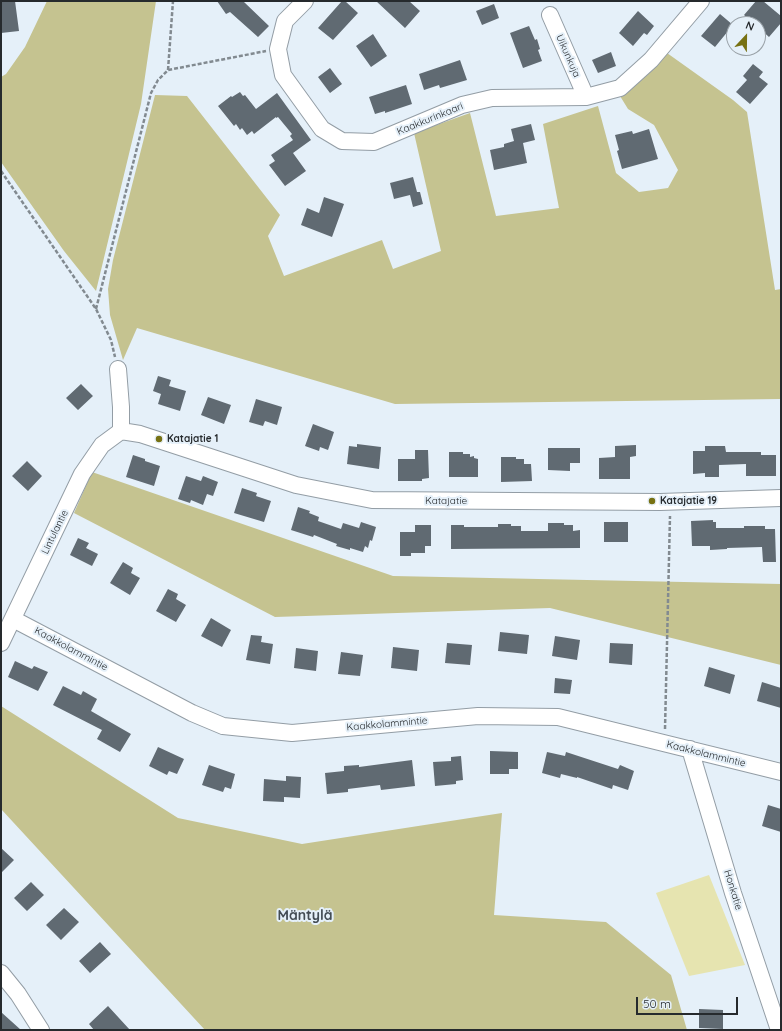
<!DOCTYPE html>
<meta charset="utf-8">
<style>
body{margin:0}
#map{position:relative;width:782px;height:1031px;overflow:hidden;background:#e5f0f9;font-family:Quicksand,sans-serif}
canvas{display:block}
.frame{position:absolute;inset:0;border:2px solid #262a2d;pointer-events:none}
.north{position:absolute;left:726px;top:16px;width:40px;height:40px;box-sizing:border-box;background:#e5f0f9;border:1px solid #99a1a7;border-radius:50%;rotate:22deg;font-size:11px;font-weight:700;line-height:16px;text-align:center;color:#262a2d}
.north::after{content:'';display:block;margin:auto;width:14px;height:18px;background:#777113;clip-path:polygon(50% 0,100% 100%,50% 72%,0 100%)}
.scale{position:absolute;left:636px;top:997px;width:102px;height:18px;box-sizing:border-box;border:2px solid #262a2d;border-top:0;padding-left:5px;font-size:12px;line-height:14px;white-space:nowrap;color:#262a2d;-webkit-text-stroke:3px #e5f0f9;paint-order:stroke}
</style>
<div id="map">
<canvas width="782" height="1031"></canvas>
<div class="frame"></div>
<div class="north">N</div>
<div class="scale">50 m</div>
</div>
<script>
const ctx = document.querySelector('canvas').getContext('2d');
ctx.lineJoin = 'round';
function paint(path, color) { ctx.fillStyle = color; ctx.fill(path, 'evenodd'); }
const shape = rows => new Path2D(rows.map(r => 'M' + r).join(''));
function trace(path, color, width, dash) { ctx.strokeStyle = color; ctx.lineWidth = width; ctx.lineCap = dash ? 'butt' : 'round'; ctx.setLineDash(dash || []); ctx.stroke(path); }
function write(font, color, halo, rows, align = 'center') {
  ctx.font = font + ' Quicksand,sans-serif'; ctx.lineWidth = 4; ctx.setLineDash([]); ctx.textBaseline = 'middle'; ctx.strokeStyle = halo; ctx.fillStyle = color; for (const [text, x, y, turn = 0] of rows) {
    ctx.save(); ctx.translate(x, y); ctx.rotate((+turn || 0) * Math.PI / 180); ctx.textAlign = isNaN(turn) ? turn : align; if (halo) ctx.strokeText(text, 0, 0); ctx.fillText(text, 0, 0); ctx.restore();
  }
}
const green = shape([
 [709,875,745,965,689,976,656,893]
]);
const forest = shape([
 [47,1,156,1,141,104,96,291,64,251,1,162,1,77,6,74,25,47],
 [667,53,733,100,747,112,775,290,781,289,781,399,395,404,137,328,123,360,110,315,108,289,113,260,155,95,187,96,280,215,268,236,284,276,382,240,393,269,441,251,414,133,470,113,496,216,559,208,543,124,598,106,616,173,639,192,668,188,678,170,654,125,628,109,620,96],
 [92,472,393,576,781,584,781,665,550,608,275,617,74,513],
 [1,706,178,818,302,844,502,813,494,915,606,922,671,975,687,1030,205,1030,1,809]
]);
const building = shape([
 [1,1,15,1,19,31,1,33],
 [217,1,246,1,244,2,269,26,258,37,230,12,226,14],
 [342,1,345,1,358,13,333,40,318,28],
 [376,1,409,1,420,11,405,28],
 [756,1,763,1,781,16,781,23,769,37,758,27,758,24,754,24,744,15],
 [494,4,499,18,482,25,476,11],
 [638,11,654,26,647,35,644,33,633,46,619,33],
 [720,14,733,25,715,47,701,36],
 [529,26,535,40,537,39,540,49,538,50,542,61,523,68,510,33],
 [373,34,387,56,371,67,356,46],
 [611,52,616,66,598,73,592,60],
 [460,60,467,80,440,88,439,85,424,90,419,74],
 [753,64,763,72,759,77,768,84,750,104,736,92,747,80,743,76],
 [330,68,342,84,330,93,318,77],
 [406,85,412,104,385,113,385,111,375,114,369,97],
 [240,92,243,96,245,95,256,109,277,93,311,140,293,153,306,171,285,186,269,165,275,161,271,155,293,140,290,136,292,134,278,117,276,118,276,117,254,134,252,131,247,135,242,128,240,130,236,124,234,126,218,106,231,96,232,97],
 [531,124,535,140,523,143,527,163,494,170,490,150,504,147,504,144,514,141,511,129],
 [649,129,658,159,622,169,617,151,619,150,615,135,632,131,633,134],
 [413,177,417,192,420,192,423,204,413,207,410,195,394,199,390,183],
 [324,197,344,204,332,237,301,225,307,208,319,213],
 [158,376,171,380,169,386,186,391,180,411,158,404,161,394,153,391],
 [81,384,93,396,78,410,66,398],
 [208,397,231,405,224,424,201,415],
 [256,399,282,407,277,425,265,421,263,426,249,422],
 [313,424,334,432,328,450,320,447,319,451,305,446],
 [357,444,381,447,379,469,347,464,349,446,357,447],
 [636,445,636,456,630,457,630,479,599,479,599,458,615,457,615,446],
 [705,446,725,446,726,452,761,452,761,455,776,455,776,476,746,476,746,464,719,465,719,477,705,477,705,473,693,474,693,451,705,451],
 [548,448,580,448,580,463,570,463,570,471,548,470],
 [415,450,428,450,429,478,422,479,422,481,398,481,398,459,415,459],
 [449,452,463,452,463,454,470,454,470,457,474,456,474,458,478,459,478,477,449,477],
 [133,455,145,459,145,461,160,466,154,486,126,477],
 [501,457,516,457,516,459,524,459,524,464,531,464,532,481,501,482],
 [27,461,42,476,28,491,12,476],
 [186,476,201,481,203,476,218,482,213,496,207,494,203,505,191,500,190,503,178,499],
 [242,488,257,493,256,496,271,501,264,522,234,513],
 [298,507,310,511,309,513,319,517,318,521,341,529,343,523,359,528,361,522,376,527,372,541,370,540,368,548,365,546,363,552,350,548,350,550,336,546,337,544,314,535,313,537,291,530],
 [713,520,713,522,716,522,716,528,744,528,744,526,765,526,765,529,775,529,776,562,763,562,762,547,727,548,727,549,710,550,710,546,692,546,691,521],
 [604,522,628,522,628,542,604,542],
 [548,523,564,523,564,525,573,525,573,531,580,530,580,548,451,549,451,525,464,525,464,527,498,527,498,524,511,524,511,526,521,526,521,531,548,531],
 [415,525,431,525,431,546,425,546,425,553,411,553,411,556,400,556,400,532,415,532],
 [78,538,89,543,86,548,98,554,92,566,70,555],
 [123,562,133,568,131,573,140,578,130,595,110,583],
 [168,589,178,594,176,599,186,605,176,622,156,611],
 [211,618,231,630,222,647,201,636],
 [500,632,529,635,527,654,498,651],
 [251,635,262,636,261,642,273,644,270,664,246,660],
 [555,636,580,640,577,660,552,656],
 [447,643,472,645,470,665,445,663],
 [610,643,633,644,632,665,609,663],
 [393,647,419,650,417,671,391,668],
 [296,648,318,651,316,671,294,668],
 [341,652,363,655,360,676,338,674],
 [15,661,32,669,34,666,48,672,38,691,8,677],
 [709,667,735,675,730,694,704,686],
 [555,678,572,680,570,694,554,693],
 [762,682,781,688,781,708,757,701],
 [63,686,81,695,83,691,97,699,91,711,131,734,120,752,97,739,102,730,53,705],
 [158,747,184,759,177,774,169,771,167,775,149,766],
 [490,751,518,752,518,769,509,769,509,774,490,774],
 [547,752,565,756,566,752,618,769,620,765,634,771,628,790,613,785,612,789,577,777,577,778,561,774,560,778,542,773],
 [461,756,463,780,456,781,456,784,435,786,433,762,451,761,451,757],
 [412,760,415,786,381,790,380,785,348,789,348,792,327,794,325,773,344,771,344,766,359,765,359,767],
 [209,765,235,774,231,789,225,787,223,792,202,785],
 [286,776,301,777,300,798,284,797,284,802,263,801,264,779,286,781],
 [768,805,781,809,781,832,762,826],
 [1,848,14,860,1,873],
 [31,882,44,895,27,911,14,898],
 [64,908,79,922,61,940,46,925],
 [100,942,111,954,90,973,79,961],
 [108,1006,130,1030,94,1030,89,1024],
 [699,1009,723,1010,723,1029,699,1028],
 [1,1012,21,1030,1,1030]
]);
const path = shape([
 [168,70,173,1],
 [1,171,96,309,111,340,115,357],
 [96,309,151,93,158,80,168,70,266,51],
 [665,729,670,516]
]);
const minor = shape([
 [305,1,285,21,278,49,283,75,322,129,342,141,374,142,462,105,492,98,586,97,620,88,651,60,701,1],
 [550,15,586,97],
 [118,369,121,407,121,431],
 [121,431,140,434,296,485,372,500,660,502,781,498],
 [13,619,192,713,223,726,292,733,478,716,558,717,781,772],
 [1,643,82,474,102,445,121,431],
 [690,749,733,893,779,1030],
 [1,973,18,994,41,1030]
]);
const markers = [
 [159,439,4,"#777113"],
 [652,501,4,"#777113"]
];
const streetNames = [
 ["Uikunkuja",568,56,66],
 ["Kaakkurinkaari",430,119,-22],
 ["Katajatie",446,501],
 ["Lintulantie",55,532,-64],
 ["Kaakkolammintie",71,649,28],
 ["Kaakkolammintie",387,724,-5],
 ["Kaakkolammintie",706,754,14],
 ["Honkatie",733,890,73]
];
const poiNames = [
 ["Katajatie 1",167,439],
 ["Katajatie 19",660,501]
];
const districtNames = [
 ["Mäntylä",305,916]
];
paint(green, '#e6e4b0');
paint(forest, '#c5c390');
paint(building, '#606a72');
trace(minor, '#939da5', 18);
trace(path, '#828a90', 2.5, [4, 2]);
trace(minor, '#fff', 16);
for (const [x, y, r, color] of markers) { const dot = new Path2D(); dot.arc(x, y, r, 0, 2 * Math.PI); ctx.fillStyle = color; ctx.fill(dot); trace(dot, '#e5f0f9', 1.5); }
write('10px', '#262a2d', '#e5f0f9', streetNames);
write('bold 10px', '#262a2d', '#e5f0f9', poiNames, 'left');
write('bold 14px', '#434c54', '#e5f0f9', districtNames);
</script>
